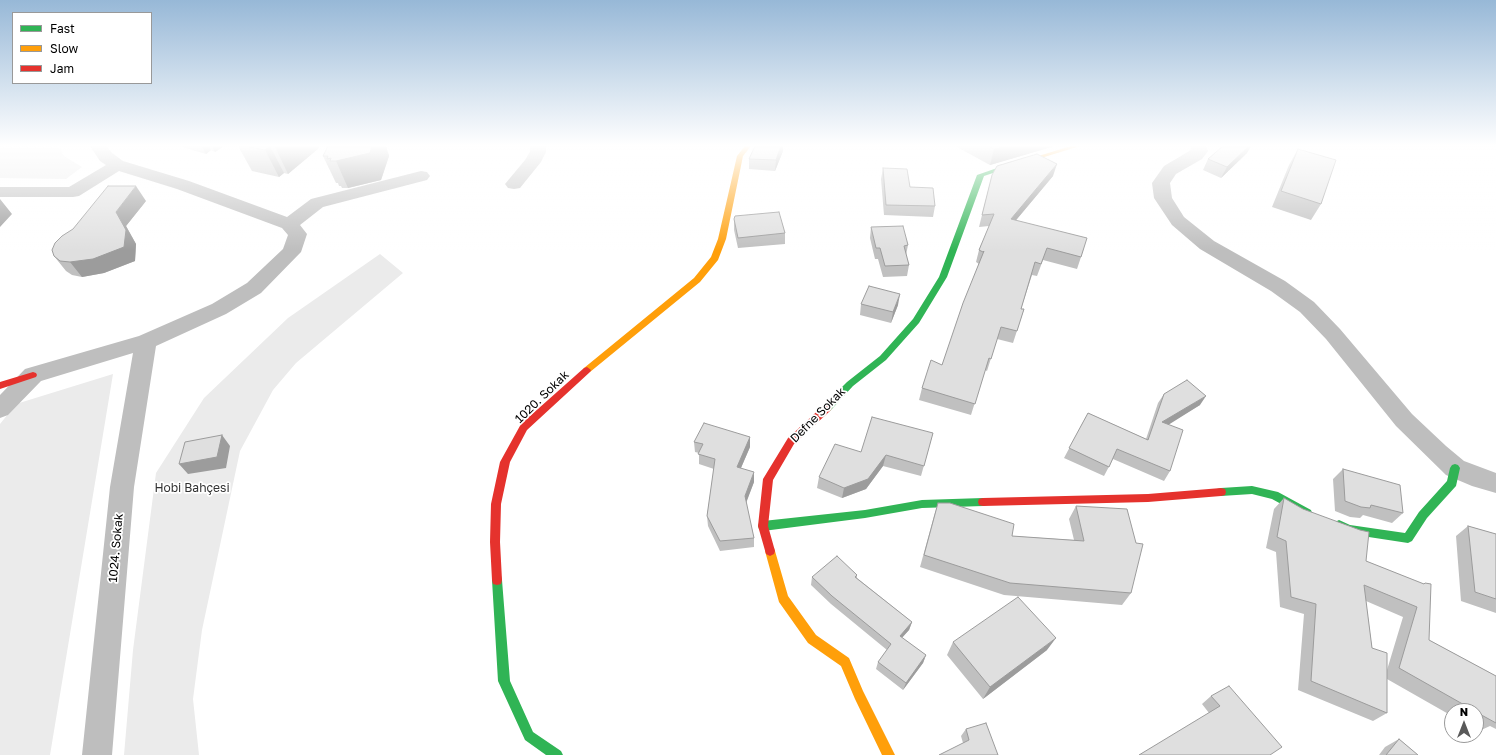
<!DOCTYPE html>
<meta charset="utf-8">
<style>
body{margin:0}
#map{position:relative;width:1496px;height:755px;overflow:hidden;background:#fff;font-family:"Golos Text",sans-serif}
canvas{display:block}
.legend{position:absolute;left:12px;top:12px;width:140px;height:72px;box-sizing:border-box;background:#fff;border:1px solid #999;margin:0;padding:5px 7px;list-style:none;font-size:12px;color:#000}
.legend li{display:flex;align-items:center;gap:8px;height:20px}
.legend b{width:20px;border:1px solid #999}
.north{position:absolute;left:1444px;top:703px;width:40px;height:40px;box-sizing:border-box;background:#fff;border:1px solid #999;border-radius:50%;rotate:0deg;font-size:11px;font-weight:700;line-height:16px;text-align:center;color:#000}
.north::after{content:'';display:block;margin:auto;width:14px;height:18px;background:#595959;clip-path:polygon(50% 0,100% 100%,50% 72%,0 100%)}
</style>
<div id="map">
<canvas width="1496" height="755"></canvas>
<ul class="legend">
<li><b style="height:5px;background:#30b455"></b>Fast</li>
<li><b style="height:5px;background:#ff9f0a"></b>Slow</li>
<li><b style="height:5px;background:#e5322d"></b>Jam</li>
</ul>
<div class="north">N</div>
</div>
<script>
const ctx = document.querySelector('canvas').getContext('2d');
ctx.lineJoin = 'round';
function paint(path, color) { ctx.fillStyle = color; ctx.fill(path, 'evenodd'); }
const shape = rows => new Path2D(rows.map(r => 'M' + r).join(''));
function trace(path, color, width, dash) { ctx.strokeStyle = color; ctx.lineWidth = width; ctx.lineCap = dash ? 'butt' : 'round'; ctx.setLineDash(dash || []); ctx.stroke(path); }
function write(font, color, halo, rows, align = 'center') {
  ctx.font = font + ' "Golos Text",sans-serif'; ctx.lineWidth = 3.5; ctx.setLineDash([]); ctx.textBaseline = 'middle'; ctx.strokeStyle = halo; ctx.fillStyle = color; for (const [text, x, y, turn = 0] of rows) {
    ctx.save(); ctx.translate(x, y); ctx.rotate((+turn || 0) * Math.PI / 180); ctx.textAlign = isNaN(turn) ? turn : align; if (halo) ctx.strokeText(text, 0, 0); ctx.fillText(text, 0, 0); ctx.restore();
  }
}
const green = shape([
 [0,146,58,146,64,156,82,167,66,179,0,178],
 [380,254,403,273,296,363,273,390,240,451,202,630,193,699,199,755,124,755,133,650,156,473,204,398,288,318],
 [113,374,50,755,0,755,0,424,16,404]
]);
const street = shape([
 [90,146,106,146,112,153,123,161,189,181,287,217,311,199,421,171,427,172,430,176,427,180,323,207,300,225,307,234,301,252,261,293,226,314,156,346,134,487,112,755,82,755,110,487,133,353,41,381,8,415,0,418,0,395,25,369,139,336,212,304,247,283,283,249,288,235,282,228,177,189,119,171,79,196,73,197,0,197,0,187,69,187,106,165,100,161,90,146],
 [530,146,546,146,546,152,541,162,520,188,514,189,508,188,505,184,525,160,530,152,530,146],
 [1190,146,1206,146,1208,151,1202,159,1176,174,1170,183,1172,198,1184,217,1214,241,1285,281,1314,302,1340,329,1412,414,1446,446,1464,461,1496,473,1496,493,1472,486,1446,475,1396,426,1326,339,1300,312,1271,291,1200,249,1172,225,1154,198,1152,183,1164,166,1191,150,1190,146]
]);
const fast = shape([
 [1000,167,1002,168,1002,170,984,176,947,277,919,323,886,360,853,386,830,411,824,411,822,408,824,405,847,382,880,356,913,319,939,277,977,175,1000,167],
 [1455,464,1458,465,1460,468,1456,486,1427,518,1412,541,1408,543,1349,534,1335,528,1334,525,1335,522,1339,520,1350,525,1405,533,1419,512,1447,481,1450,468,1452,465,1455,464],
 [1252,486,1278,492,1311,510,1312,513,1311,516,1307,517,1303,516,1272,499,1252,494,1221,496,1217,495,1216,492,1217,489,1221,488,1252,486],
 [983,498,987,499,988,502,987,505,983,506,922,508,865,518,763,531,759,529,758,526,759,523,763,521,865,510,922,500,983,498],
 [497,575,501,576,502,580,510,681,533,732,561,751,563,755,546,755,525,740,498,681,492,580,493,576,497,575]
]);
const slow = shape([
 [745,146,751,146,743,156,726,239,718,260,700,282,590,372,584,372,583,370,584,368,694,278,711,257,718,239,737,156,745,146],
 [1071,146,1080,146,1002,170,998,170,996,169,1071,146],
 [770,546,774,548,775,551,788,596,816,635,849,658,863,691,895,755,882,755,855,699,841,666,808,643,779,602,765,551,766,548,770,546]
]);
const jam = shape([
 [587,367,591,370,590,372,527,430,510,462,501,504,500,542,502,580,501,584,497,585,493,584,492,580,490,542,491,504,500,462,521,424,584,368,587,367],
 [33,372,36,373,37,375,36,377,0,389,0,382,33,372],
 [827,404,830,405,832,408,830,411,794,444,773,480,768,526,775,551,774,554,770,556,766,554,758,526,763,479,788,438,824,405,827,404],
 [1221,488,1225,489,1226,492,1225,495,1221,496,1148,502,983,506,979,505,978,502,979,499,983,498,1148,494,1221,488]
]);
const wall = shape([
 [181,146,224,146,215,152,211,150,206,154,182,147],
 [238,146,318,146,319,148,288,174,284,173,279,177,252,171],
 [328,146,386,146,389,156,381,180,348,188,342,188,341,186,339,186,338,183,336,183,323,156],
 [755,146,783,146,783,151,775,171,749,169,749,159],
 [955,146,1055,146,990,165],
 [1223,146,1251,146,1247,153,1221,178,1203,170,1208,159],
 [1298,149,1321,204,1311,220,1272,207,1289,165],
 [883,168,935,206,933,217,884,215,881,179],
 [992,175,1053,176,1016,220,1081,257,1077,269,1043,260,1037,276,1032,275,1021,309,1024,309,1013,343,997,339,987,371,985,370,971,415,919,400,922,388,942,365,979,264,976,262,979,250,989,226,979,227],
 [146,201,126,226,136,244,135,261,104,273,82,277,72,275,66,271,54,256],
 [734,219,785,233,785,244,738,248,734,230],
 [871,227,908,245,906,255,909,265,907,276,883,277,878,259,875,259,870,238],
 [861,304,898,305,891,323,860,315],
 [1164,394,1200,405,1168,424,1170,471,1164,481,1113,459,1104,476,1064,458,1088,413,1146,439,1158,403],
 [933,433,921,476,883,466,866,489,842,498,817,488,819,477,861,452],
 [750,437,750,447,741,468,754,482,746,502,754,538,754,547,720,551,708,526,707,516,714,469,699,464,699,453,695,452,694,442],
 [1343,469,1403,513,1392,523,1363,515,1360,518,1350,517,1335,511,1333,479],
 [1284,498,1366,561,1423,584,1425,583,1429,640,1496,676,1496,729,1490,726,1479,731,1476,730,1476,711,1452,711,1452,716,1387,679,1387,713,1373,721,1298,690,1304,614,1280,607,1276,552,1266,548,1274,509],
 [1366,601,1403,617,1387,670,1372,648],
 [938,503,1012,536,1074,540,1069,519,1076,506,1131,593,1122,605,1004,595,920,567,934,516],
 [1468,526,1496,534,1496,613,1461,601,1456,536],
 [857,575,857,578,912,622,909,630,902,638,926,655,923,663,903,690,876,669,878,662,887,650,831,604,811,585,812,577],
 [953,642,1047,650,983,699,947,655],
 [1211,696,1282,747,1209,713,1202,704],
 [966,729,998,755,963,743,961,736],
 [1399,739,1418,755,1379,755,1385,747]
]);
const shadedWall = shape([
 [201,146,209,146,211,150,206,154],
 [212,146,224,146,215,152],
 [270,146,284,173,279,177,265,150],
 [277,146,318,146,319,148,288,174,275,147],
 [372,146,386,146,389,156,381,180,348,188,336,161],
 [781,146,783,146,783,151,775,171,776,160],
 [1007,146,1055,146,990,165,994,149],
 [1249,146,1251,146,1247,153,1221,178,1227,167],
 [1057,164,1053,176,1007,231,1011,219],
 [136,186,146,201,126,226,136,244,135,261,104,273,82,277,70,262,116,212],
 [0,199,12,214,0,227],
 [900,294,898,305,891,323,893,312],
 [1206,396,1200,405,1157,432,1162,422],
 [222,435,230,446,226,468,188,474,179,464],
 [750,437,750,447,737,477,737,467],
 [886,455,883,466,866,489,842,498,844,488],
 [754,472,754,482,745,506,745,496],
 [912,622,909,630,897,643,900,636],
 [1056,638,1047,650,983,699,990,687],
 [926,655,923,663,903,690,906,683]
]);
const building = shape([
 [245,146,277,146,275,147,270,146,265,150,245,146],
 [328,146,372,146,370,153,336,161,330,161,331,158,327,159,328,156,323,156,328,146],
 [755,146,781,146,776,160,749,159,755,146],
 [988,146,1007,146,994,149,988,146],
 [1223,146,1249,146,1227,167,1208,159,1223,146],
 [1298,149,1336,160,1321,204,1281,191,1298,149],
 [1037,154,1057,164,1011,219,1087,238,1081,257,1047,248,1041,264,1035,262,1021,309,1024,309,1017,331,1001,327,991,359,989,358,975,404,922,388,931,360,942,365,963,303,984,251,983,252,979,250,994,214,982,215,992,175,997,166,1037,154],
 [883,168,907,169,910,187,933,188,935,206,886,205,883,168],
 [108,186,136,186,116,212,126,230,124,247,93,259,70,262,60,261,54,256,52,250,55,243,62,236,73,229,108,186],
 [779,212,785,233,738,238,734,219,735,216,779,212],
 [903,226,908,245,904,246,909,265,885,266,880,248,876,248,871,227,903,226],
 [869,286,900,294,893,312,861,304,869,286],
 [1187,380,1206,396,1162,422,1183,430,1170,471,1117,449,1109,467,1069,448,1088,413,1148,440,1164,394,1187,380],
 [872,417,933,433,924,466,886,455,868,479,844,488,819,477,835,444,861,452,872,417],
 [704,423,750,437,737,467,754,472,745,496,754,538,720,541,707,516,715,459,698,454,703,444,694,442,704,423],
 [222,435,217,457,179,464,185,442,222,435],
 [1343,469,1400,485,1403,513,1371,505,1370,508,1361,507,1345,501,1343,469],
 [1284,498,1303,509,1360,530,1369,532,1366,561,1424,584,1425,583,1431,584,1429,640,1496,676,1496,723,1476,712,1476,711,1475,711,1399,668,1417,607,1364,585,1372,648,1387,653,1387,713,1311,681,1316,604,1291,597,1286,541,1277,537,1284,498],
 [938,503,950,503,1014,524,1012,536,1084,541,1076,506,1127,509,1136,543,1143,544,1131,593,1010,583,924,555,938,503],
 [1468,526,1496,534,1496,599,1475,592,1468,526],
 [837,556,857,575,855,577,912,622,900,636,926,655,906,683,878,662,891,644,832,596,812,577,837,556],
 [1018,597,1056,638,990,687,953,642,1018,597],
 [1229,686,1282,747,1270,755,1139,755,1220,706,1211,696,1229,686],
 [986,723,998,755,939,755,969,740,966,729,986,723],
 [1399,739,1418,755,1386,755,1399,739]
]);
const streetNames = [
 ["1020. Sokak",542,397,-44],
 ["Defne Sokak",818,415,-45],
 ["1024. Sokak",116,548,-85]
];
const parkNames = [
 ["Hobi Bahçesi",192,488]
];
paint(green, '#ebebeb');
paint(street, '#bebebe');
paint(fast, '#30b455');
paint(slow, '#ff9f0a');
paint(jam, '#e5322d');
paint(wall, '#c0c0c0');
paint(shadedWall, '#9c9c9c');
paint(building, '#dfdfdf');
trace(building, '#9c9c9c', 1);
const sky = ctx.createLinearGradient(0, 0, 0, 251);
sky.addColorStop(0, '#97b8d7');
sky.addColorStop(0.58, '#fff');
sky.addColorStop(1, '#ffffff00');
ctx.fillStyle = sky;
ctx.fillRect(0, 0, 1496, 251);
write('12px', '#000', '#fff', streetNames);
write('12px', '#323232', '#fff', parkNames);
</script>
